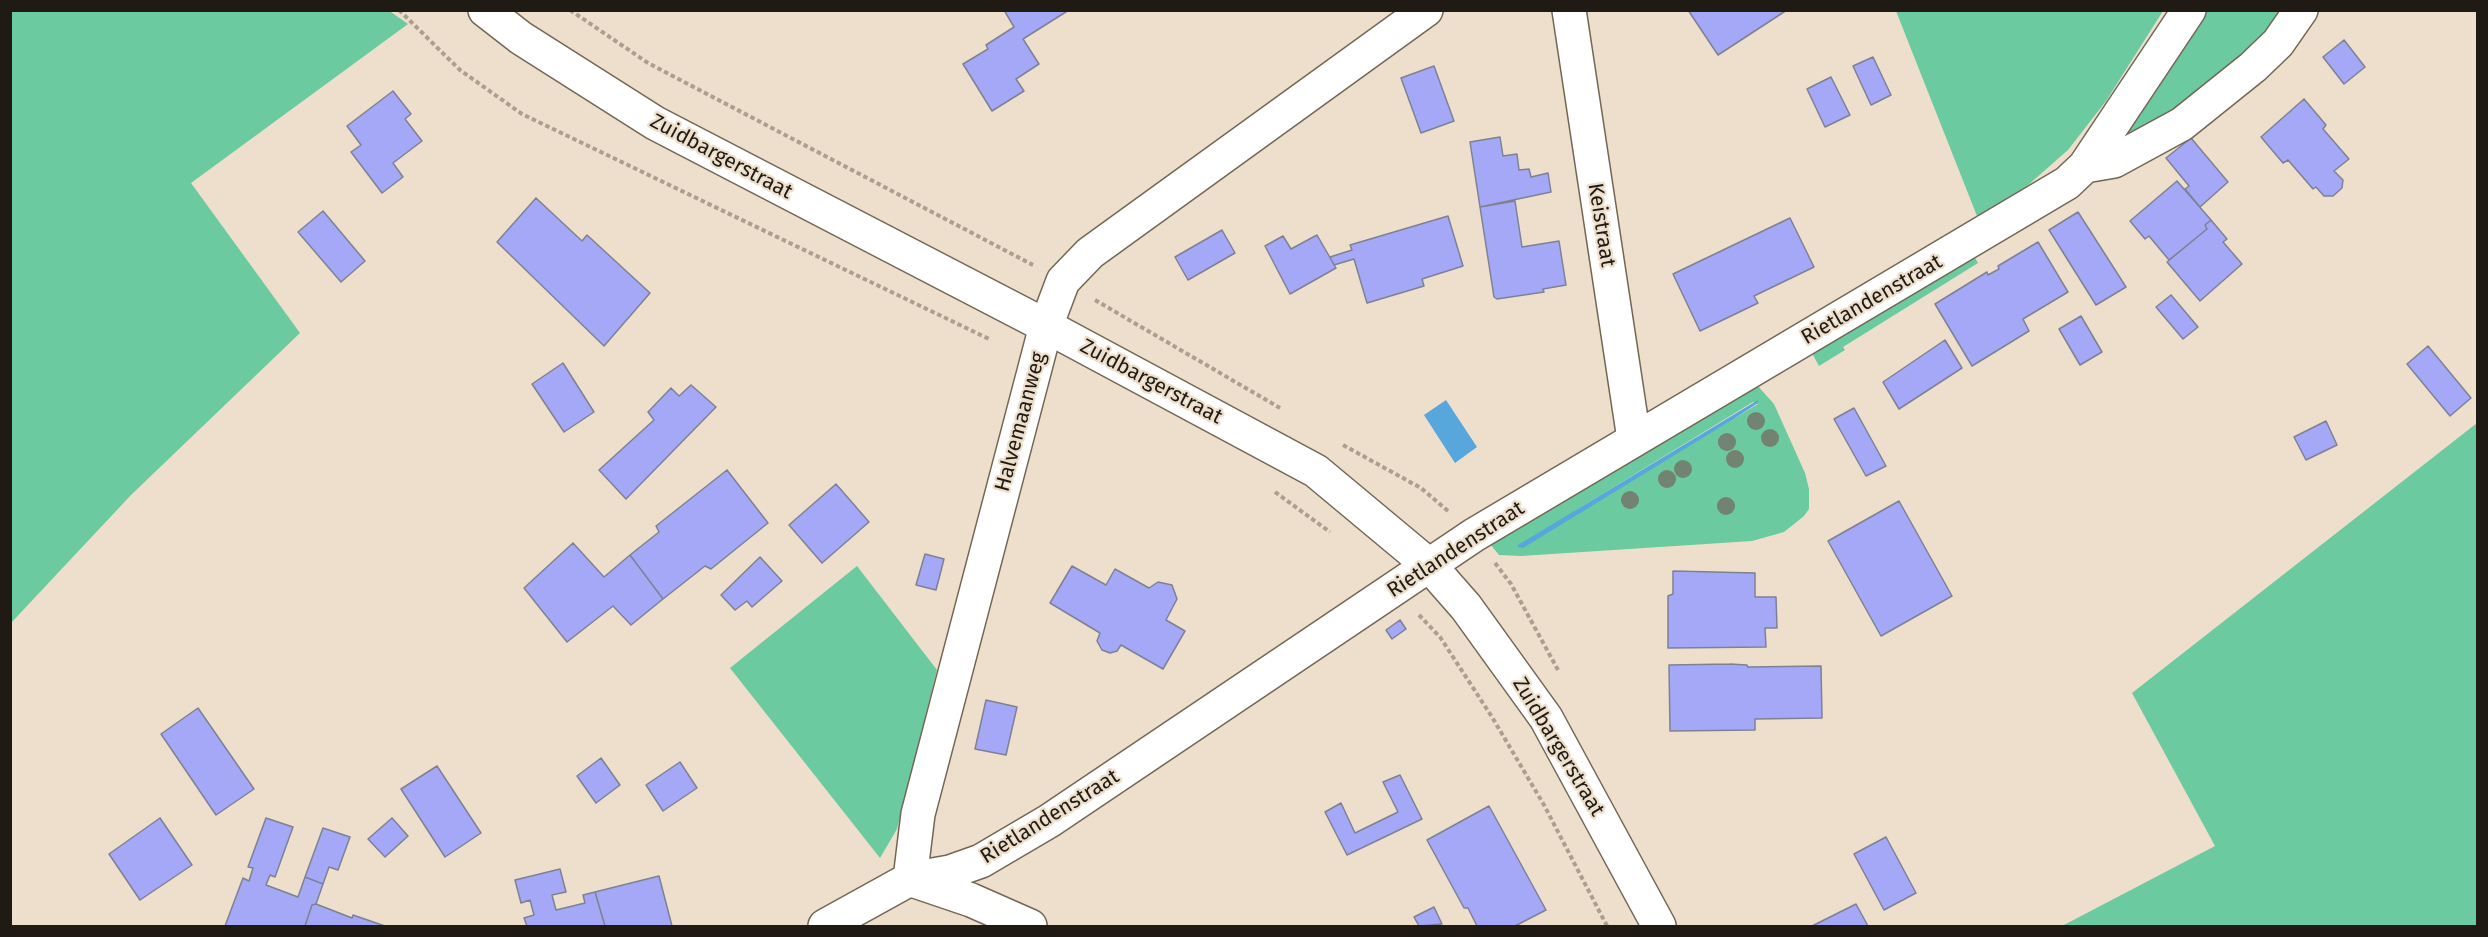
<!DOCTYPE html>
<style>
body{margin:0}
#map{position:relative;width:2488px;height:937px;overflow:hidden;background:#eddfcc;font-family:"Fira Sans",sans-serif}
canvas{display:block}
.frame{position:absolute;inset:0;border:12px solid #1f1a13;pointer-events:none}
</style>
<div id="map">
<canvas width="2488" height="937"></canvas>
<div class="frame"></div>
</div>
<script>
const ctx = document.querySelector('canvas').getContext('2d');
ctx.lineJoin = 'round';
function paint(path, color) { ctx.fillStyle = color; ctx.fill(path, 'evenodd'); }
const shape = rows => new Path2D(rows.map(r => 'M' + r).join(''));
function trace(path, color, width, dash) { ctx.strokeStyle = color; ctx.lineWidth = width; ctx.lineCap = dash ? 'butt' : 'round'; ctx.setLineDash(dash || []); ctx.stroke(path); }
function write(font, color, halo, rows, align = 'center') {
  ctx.font = font + ' "Fira Sans",sans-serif'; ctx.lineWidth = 4.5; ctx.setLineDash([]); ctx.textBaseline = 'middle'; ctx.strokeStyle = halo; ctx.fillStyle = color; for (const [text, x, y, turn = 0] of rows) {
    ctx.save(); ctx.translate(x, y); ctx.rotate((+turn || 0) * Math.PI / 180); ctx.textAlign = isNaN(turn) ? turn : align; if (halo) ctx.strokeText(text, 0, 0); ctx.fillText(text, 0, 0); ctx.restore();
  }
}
const green = shape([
 [11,10,388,10,408,24,191,183,300,333,131,495,11,623],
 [1896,11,2163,11,2106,101,2068,150,2027,186,1977,216],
 [2202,11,2292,11,2216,89,2116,144],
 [1974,256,1978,263,1843,347,1845,350,1819,366,1812,353],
 [1756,384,1774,404,1805,473,1809,489,1809,509,1804,516,1784,532,1752,541,1521,556,1499,555,1490,544],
 [1753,402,1758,404,1520,548,1581,507],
 [2477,423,2477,926,2062,926,2215,846,2132,693],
 [857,566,937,670,897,829,880,858,730,668]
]);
const water = shape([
 [1446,400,1477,447,1455,463,1424,415],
 [1758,400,1758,403,1732,420,1523,548,1518,547,1518,545]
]);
const building = shape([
 [1004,10,1069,10,1023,39,1039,64,1016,79,1024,91,992,111,963,64,988,49,986,45,1014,27,1004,10],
 [1688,10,1787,10,1718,55,1688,10],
 [2344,40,2365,67,2344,84,2323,57,2344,40],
 [1873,57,1891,95,1871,105,1853,66,1873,57],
 [1434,66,1454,121,1421,133,1401,78,1434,66],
 [1831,77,1850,115,1825,127,1807,89,1831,77],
 [393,91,411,114,405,119,422,141,393,163,403,177,382,193,351,152,361,145,347,126,393,91],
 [2304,99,2326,125,2323,129,2349,159,2334,171,2343,180,2342,188,2333,196,2324,196,2316,187,2313,189,2288,160,2283,163,2261,137,2304,99],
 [1500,137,1503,156,1517,154,1519,170,1529,169,1531,177,1548,173,1551,192,1480,207,1470,142,1500,137],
 [2191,138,2228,182,2200,207,2185,189,2189,186,2166,158,2191,138],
 [2177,181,2211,220,2205,225,2207,229,2169,260,2149,236,2145,239,2130,221,2177,181],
 [536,198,582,241,587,235,650,293,604,346,497,242,536,198],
 [1515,201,1522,247,1559,241,1566,285,1543,289,1544,292,1497,299,1494,297,1480,207,1515,201],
 [323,211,365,261,341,282,298,232,323,211],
 [2078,212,2126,287,2096,305,2049,230,2078,212],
 [1448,216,1463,266,1422,279,1424,286,1367,303,1354,259,1334,265,1330,257,1352,250,1350,245,1448,216],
 [1790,218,1814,267,1754,296,1758,303,1700,331,1673,274,1790,218],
 [2211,220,2227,239,2223,242,2242,264,2200,301,2167,262,2207,229,2205,225,2211,220],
 [1222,230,1235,253,1188,280,1175,257,1222,230],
 [1317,235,1336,268,1290,294,1265,246,1283,236,1291,249,1317,235],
 [2038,242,2068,292,2023,319,2029,331,1972,366,1935,304,1987,272,1988,275,1999,269,1998,266,2038,242],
 [2171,295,2198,327,2183,339,2156,307,2171,295],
 [2081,316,2102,352,2080,365,2059,329,2081,316],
 [1945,340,1962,368,1899,409,1883,382,1945,340],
 [2428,346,2471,398,2450,416,2407,364,2428,346],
 [563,363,594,412,564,432,532,384,563,363],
 [691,385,716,407,626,499,599,470,654,420,648,412,671,388,679,396,691,385],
 [1854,408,1886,466,1866,476,1834,419,1854,408],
 [2326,421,2337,445,2306,460,2294,437,2326,421],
 [727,470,768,523,711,569,705,566,663,599,630,555,659,532,656,526,727,470],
 [836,484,869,522,822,563,789,525,836,484],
 [1899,501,1952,596,1881,636,1828,541,1899,501],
 [573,543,604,577,630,555,663,599,631,625,613,606,567,642,524,588,573,543],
 [925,554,944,559,936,590,916,585,925,554],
 [760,557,782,581,752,607,747,601,735,610,721,595,760,557],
 [1072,566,1106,585,1115,569,1149,588,1158,582,1172,585,1177,599,1166,620,1185,631,1163,669,1121,645,1117,651,1110,653,1102,650,1097,641,1100,633,1050,603,1072,566],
 [1673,571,1755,573,1755,597,1776,597,1777,628,1765,628,1766,647,1668,648,1668,596,1673,594,1673,571],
 [1400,620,1406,629,1392,639,1386,630,1400,620],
 [1730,664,1747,665,1748,667,1821,666,1822,718,1755,719,1755,730,1670,731,1669,665,1730,664],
 [986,700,1017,707,1006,755,975,749,986,700],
 [198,708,254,789,216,815,161,734,198,708],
 [601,758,620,785,596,803,577,776,601,758],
 [680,762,697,788,663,811,646,785,680,762],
 [437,766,481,833,445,857,401,789,437,766],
 [1400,775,1422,819,1347,855,1325,812,1341,803,1355,833,1398,812,1383,782,1400,775],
 [1489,806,1546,910,1515,926,1477,926,1468,908,1464,908,1427,840,1489,806],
 [160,818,192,865,140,900,109,854,160,818],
 [266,818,293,827,275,877,270,875,266,885,298,897,305,877,323,884,316,904,312,905,305,926,225,926,243,878,249,881,253,868,248,867,266,818],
 [392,818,408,836,385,857,368,839,392,818],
 [323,828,350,837,338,870,329,867,323,884,305,877,323,828],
 [1886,837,1916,893,1884,910,1854,854,1886,837],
 [560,869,566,892,552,895,556,910,585,903,583,895,595,892,605,926,527,926,524,918,534,915,530,900,521,903,515,880,560,869],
 [659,876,672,926,605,926,595,892,659,876],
 [316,904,352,918,353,915,385,926,305,926,312,905,316,904],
 [1856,904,1868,926,1812,926,1856,904],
 [1434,907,1442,924,1419,926,1414,917,1434,907]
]);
const path = shape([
 [399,10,460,70,522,114,989,339],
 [570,10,648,63,1033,265],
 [1095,300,1280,408],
 [1343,445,1421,488,1448,511],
 [1275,492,1330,532],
 [1495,563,1511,584,1558,670],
 [1419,615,1440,637,1492,717,1544,805,1607,926]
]);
const minor = shape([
 [1569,10,1634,439],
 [2085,166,2114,161,2182,124,2253,67,2278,43,2301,10],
 [910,879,918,814,1046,326,1063,281,1090,253,1426,10],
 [912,880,971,900,1030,926],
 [825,926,910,879,950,872,981,861,1049,821,1474,535,2067,183,2085,166,2189,10]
]);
const tertiary = shape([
 [485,10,521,38,655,123,1046,326,1316,471,1430,566,1466,607,1546,718,1659,926]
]);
const trees = [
 [1756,421],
 [1770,438],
 [1727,442],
 [1735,459],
 [1683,469],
 [1667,479],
 [1630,500],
 [1726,506]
];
const streetNames = [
 ["Zuidbargerstraat",721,157,28],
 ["Keistraat",1601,225,81],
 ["Rietlandenstraat",1872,300,-30],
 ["Zuidbargerstraat",1151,382,28],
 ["Halvemaanweg",1021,422,-75],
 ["Rietlandenstraat",1456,550,-33],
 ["Zuidbargerstraat",1558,747,59],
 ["Rietlandenstraat",1050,817,-32]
];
paint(green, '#6bca9f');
paint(water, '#57a7dd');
paint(building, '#a4a8f7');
trace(building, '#7e8094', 1.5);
trace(minor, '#726655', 36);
trace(tertiary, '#726655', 36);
trace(path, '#aa9f90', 4, [4.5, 3]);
trace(minor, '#fff', 33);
trace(tertiary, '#fff', 33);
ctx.fillStyle = '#728371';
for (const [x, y] of trees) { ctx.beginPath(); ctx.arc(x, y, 9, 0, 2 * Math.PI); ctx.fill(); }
write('21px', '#1f1a13', '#eddfcc', streetNames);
</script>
